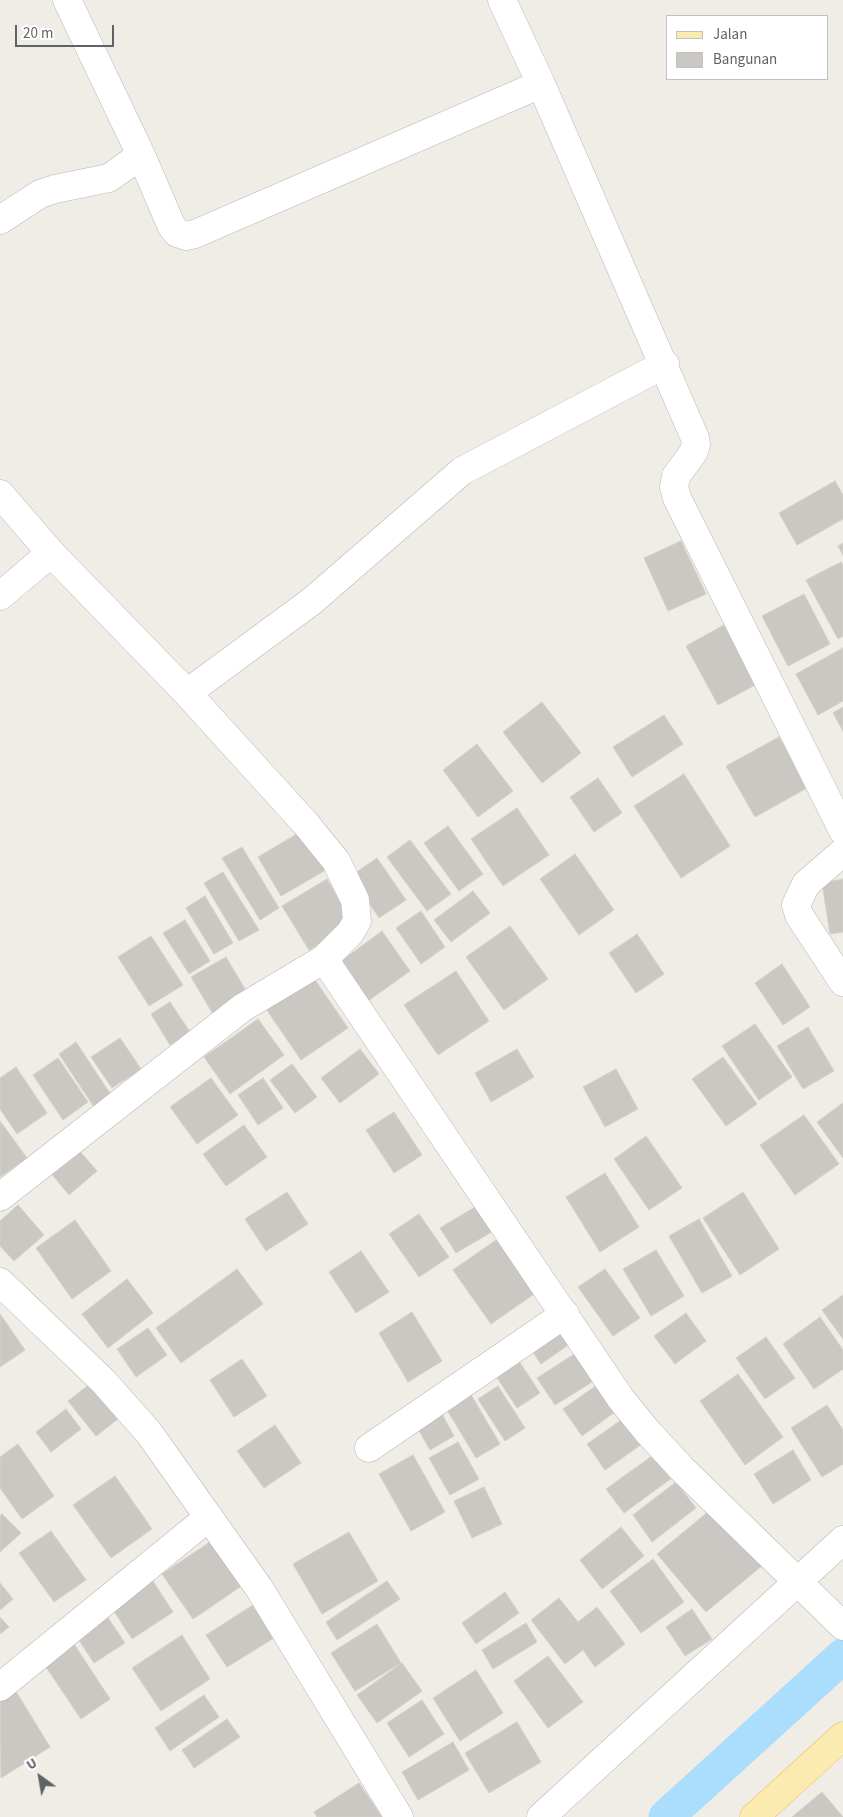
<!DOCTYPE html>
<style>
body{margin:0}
#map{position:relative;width:843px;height:1817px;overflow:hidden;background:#f0ede7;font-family:"Source Sans 3",sans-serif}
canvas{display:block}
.legend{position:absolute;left:666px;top:15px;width:162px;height:65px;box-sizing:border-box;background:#fff;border:1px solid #bfc1c2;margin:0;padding:6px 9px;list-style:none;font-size:15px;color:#5e6367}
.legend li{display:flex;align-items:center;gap:10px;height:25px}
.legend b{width:25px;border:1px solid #bfc1c2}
.north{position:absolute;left:15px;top:1752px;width:50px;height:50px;-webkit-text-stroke:4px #fff;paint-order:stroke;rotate:328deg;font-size:14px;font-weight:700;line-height:20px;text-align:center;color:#5e6367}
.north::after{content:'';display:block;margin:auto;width:18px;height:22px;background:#5e6367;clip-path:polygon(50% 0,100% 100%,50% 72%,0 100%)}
.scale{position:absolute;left:15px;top:25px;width:99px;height:22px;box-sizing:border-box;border:2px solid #5e6367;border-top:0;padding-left:6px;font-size:15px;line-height:18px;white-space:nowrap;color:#5e6367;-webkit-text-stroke:4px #fff;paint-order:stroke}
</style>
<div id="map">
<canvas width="843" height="1817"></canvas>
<ul class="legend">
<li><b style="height:6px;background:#fcebb0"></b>Jalan</li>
<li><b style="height:14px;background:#cbc8c3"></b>Bangunan</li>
</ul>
<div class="north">U</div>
<div class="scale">20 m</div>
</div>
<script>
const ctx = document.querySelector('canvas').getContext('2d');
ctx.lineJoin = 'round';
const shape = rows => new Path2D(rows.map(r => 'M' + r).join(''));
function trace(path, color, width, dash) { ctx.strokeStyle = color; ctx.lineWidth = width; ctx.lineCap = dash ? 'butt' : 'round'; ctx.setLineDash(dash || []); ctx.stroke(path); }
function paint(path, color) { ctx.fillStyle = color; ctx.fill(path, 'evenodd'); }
const canal = shape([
 [666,1817,843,1656]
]);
const building = shape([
 [835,481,843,495,843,519,797,545,779,513,835,481],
 [681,541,706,594,668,611,644,558,681,541],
 [843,543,843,555,838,546,843,543],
 [841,562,843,565,843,636,838,639,806,580,841,562],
 [804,594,830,644,788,666,762,616,804,594],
 [724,625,757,684,718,705,686,646,724,625],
 [843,648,843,701,818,715,796,674,843,648],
 [542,702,581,753,542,783,503,732,542,702],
 [843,707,843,731,833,713,843,707],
 [664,715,683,744,632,777,613,747,664,715],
 [779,737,807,788,755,817,726,766,779,737],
 [477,744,513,791,478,817,443,770,477,744],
 [684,774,730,846,681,878,634,806,684,774],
 [598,778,622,813,594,832,570,797,598,778],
 [517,808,549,855,503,886,471,839,517,808],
 [448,826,483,874,459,891,424,843,448,826],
 [307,828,331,867,281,896,258,857,307,828],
 [410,840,451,894,427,911,387,857,410,840],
 [242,847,279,908,260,920,222,858,242,847],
 [575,854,614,910,579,935,540,879,575,854],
 [377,858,406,900,379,918,351,876,377,858],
 [223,872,259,930,239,941,204,883,223,872],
 [327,879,353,924,309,950,282,906,327,879],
 [843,879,843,932,830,934,822,883,843,879],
 [473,891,490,913,451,942,434,920,473,891],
 [205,896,233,943,214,954,186,908,205,896],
 [421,911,445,947,421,964,396,928,421,911],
 [185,920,210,961,189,974,163,933,185,920],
 [510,926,548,979,504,1010,466,957,510,926],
 [382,931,410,971,368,1001,340,962,382,931],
 [637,934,664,974,636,993,609,953,637,934],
 [151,936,183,985,149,1006,118,957,151,936],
 [226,957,251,999,216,1019,191,977,226,957],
 [782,964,810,1007,783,1025,755,983,782,964],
 [309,971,348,1028,301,1060,262,1003,309,971],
 [456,971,489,1021,438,1055,404,1005,456,971],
 [170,1002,190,1032,170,1045,151,1014,170,1002],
 [258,1019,284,1055,230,1094,204,1057,258,1019],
 [755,1024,792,1077,759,1100,722,1046,755,1024],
 [808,1027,834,1071,803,1089,777,1046,808,1027],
 [120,1038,141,1069,112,1088,91,1057,120,1038],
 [76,1042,111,1095,94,1107,59,1054,76,1042],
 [360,1049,379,1074,340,1103,321,1078,360,1049],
 [517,1049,534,1077,491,1102,475,1073,517,1049],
 [723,1057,757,1104,726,1126,692,1079,723,1057],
 [58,1058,88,1102,63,1120,33,1075,58,1058],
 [292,1064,317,1097,295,1113,270,1080,292,1064],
 [16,1067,47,1113,17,1134,0,1109,0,1078,16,1067],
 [616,1069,638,1109,605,1127,583,1087,616,1069],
 [211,1078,238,1115,197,1144,170,1107,211,1078],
 [263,1078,283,1108,258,1125,238,1095,263,1078],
 [843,1103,843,1158,817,1122,843,1103],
 [394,1112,422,1155,394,1173,366,1130,394,1112],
 [804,1115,839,1164,795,1195,760,1145,804,1115],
 [0,1121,27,1158,0,1177,0,1121],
 [244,1125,267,1157,226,1186,203,1154,244,1125],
 [646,1136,682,1188,649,1210,614,1159,646,1136],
 [77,1148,97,1171,69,1195,50,1172,77,1148],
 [605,1173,639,1227,600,1252,566,1197,605,1173],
 [287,1192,308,1224,266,1251,245,1219,287,1192],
 [743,1192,779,1249,740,1275,703,1218,743,1192],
 [480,1204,495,1230,456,1253,440,1228,480,1204],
 [18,1205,44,1235,14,1261,0,1246,0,1221,18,1205],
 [419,1214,449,1257,419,1277,389,1234,419,1214],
 [699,1219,732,1276,702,1293,669,1236,699,1219],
 [75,1220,111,1271,72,1299,36,1248,75,1220],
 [499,1238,537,1292,491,1324,453,1270,499,1238],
 [656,1250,684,1296,651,1316,623,1269,656,1250],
 [361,1251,389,1292,356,1313,329,1272,361,1251],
 [237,1269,263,1304,181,1363,156,1328,237,1269],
 [605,1269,640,1318,613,1336,578,1287,605,1269],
 [127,1279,153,1313,108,1348,82,1314,127,1279],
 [843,1295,843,1339,822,1310,843,1295],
 [412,1312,442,1361,408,1382,379,1333,412,1312],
 [686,1313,706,1341,675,1364,654,1336,686,1313],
 [0,1314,25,1350,0,1367,0,1314],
 [820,1317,843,1350,843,1369,814,1389,783,1344,820,1317],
 [557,1323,571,1343,541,1364,527,1344,557,1323],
 [148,1328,167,1355,136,1377,117,1349,148,1328],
 [766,1337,795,1378,765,1399,736,1358,766,1337],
 [579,1351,597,1379,555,1405,537,1378,579,1351],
 [515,1355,540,1393,517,1408,492,1370,515,1355],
 [242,1359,267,1396,234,1417,210,1380,242,1359],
 [738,1374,783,1437,745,1465,700,1401,738,1374],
 [604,1380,623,1406,582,1436,563,1409,604,1380],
 [90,1384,118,1419,96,1436,68,1401,90,1384],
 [498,1386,525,1428,505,1441,478,1399,498,1386],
 [470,1393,500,1444,476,1458,446,1408,470,1393],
 [827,1405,843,1430,843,1464,822,1477,791,1428,827,1405],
 [66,1409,81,1429,51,1452,36,1432,66,1409],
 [442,1414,454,1436,430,1450,417,1427,442,1414],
 [627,1416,645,1442,605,1470,587,1444,627,1416],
 [275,1425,301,1463,264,1488,237,1451,275,1425],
 [458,1442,479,1479,450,1495,429,1458,458,1442],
 [18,1444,54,1496,22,1519,0,1488,0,1457,18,1444],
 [793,1450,811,1480,773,1504,754,1474,793,1450],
 [659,1451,676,1475,624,1513,606,1489,659,1451],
 [413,1455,445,1512,411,1531,379,1474,413,1455],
 [115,1476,152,1529,111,1558,73,1505,115,1476],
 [676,1482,696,1508,652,1542,633,1515,676,1482],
 [484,1487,502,1524,472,1538,454,1501,484,1487],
 [715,1506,763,1565,706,1612,657,1554,715,1506],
 [2,1514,21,1533,0,1552,0,1516,2,1514],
 [621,1527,644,1556,602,1589,580,1560,621,1527],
 [51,1531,86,1580,54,1602,19,1553,51,1531],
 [349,1532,378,1581,322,1614,293,1564,349,1532],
 [213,1540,243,1585,193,1619,162,1574,213,1540],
 [653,1559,684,1602,641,1633,610,1591,653,1559],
 [145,1569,173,1612,132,1639,104,1596,145,1569],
 [387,1581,400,1599,337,1640,326,1622,387,1581],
 [0,1583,13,1599,0,1610,0,1583],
 [505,1592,519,1613,476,1644,462,1623,505,1592],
 [559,1598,578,1622,597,1607,625,1644,595,1667,583,1650,565,1664,531,1620,559,1598],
 [98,1603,125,1643,94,1663,67,1622,98,1603],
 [253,1605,274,1638,227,1667,206,1635,253,1605],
 [692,1609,712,1639,685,1656,666,1627,692,1609],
 [0,1617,9,1627,0,1634,0,1617],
 [526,1623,537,1642,493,1669,482,1650,526,1623],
 [377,1624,401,1663,355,1691,331,1653,377,1624],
 [182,1635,210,1679,161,1711,132,1668,182,1635],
 [72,1641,110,1699,81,1719,42,1661,72,1641],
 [548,1656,583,1702,548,1728,514,1681,548,1656],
 [402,1663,422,1691,377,1723,357,1695,402,1663],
 [476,1670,503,1713,460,1741,433,1698,476,1670],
 [9,1680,50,1747,1,1778,0,1686,9,1680],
 [204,1695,219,1717,170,1751,155,1728,204,1695],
 [422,1700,444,1734,409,1757,387,1723,422,1700],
 [227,1719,240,1737,194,1768,182,1750,227,1719],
 [517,1722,541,1762,489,1793,465,1753,517,1722],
 [453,1742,469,1770,418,1800,402,1772,453,1742],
 [359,1783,382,1817,317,1817,314,1812,359,1783],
 [822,1792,843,1817,792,1817,822,1792]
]);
const minor = shape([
 [502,0,541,84,695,438,696,445,693,453,676,476,674,487,677,498,843,831],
 [141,155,171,225,177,233,186,236,195,234,541,84],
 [0,220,40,194,55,189,109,178,141,155,67,0],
 [0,494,51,553,187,693,306,824,336,861,355,900,357,921,350,933,324,959,621,1399,647,1431,682,1469,843,1626],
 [0,596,51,553],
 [187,693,312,601,462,471,665,364],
 [843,852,806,884,796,905,799,915,843,982],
 [0,1197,242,1008,324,959],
 [0,1282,104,1382,149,1433,259,1588,399,1817],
 [369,1448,565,1314],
 [0,1687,209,1517],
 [541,1817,843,1540]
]);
const major = shape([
 [754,1817,843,1736]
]);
trace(canal, '#abdefc', 35);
paint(building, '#cbc8c3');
trace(building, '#d5cfc5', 1);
trace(minor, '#b4b8bb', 29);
trace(major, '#edbd63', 29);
trace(minor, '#fff', 28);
trace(major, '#fcebb0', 28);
</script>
